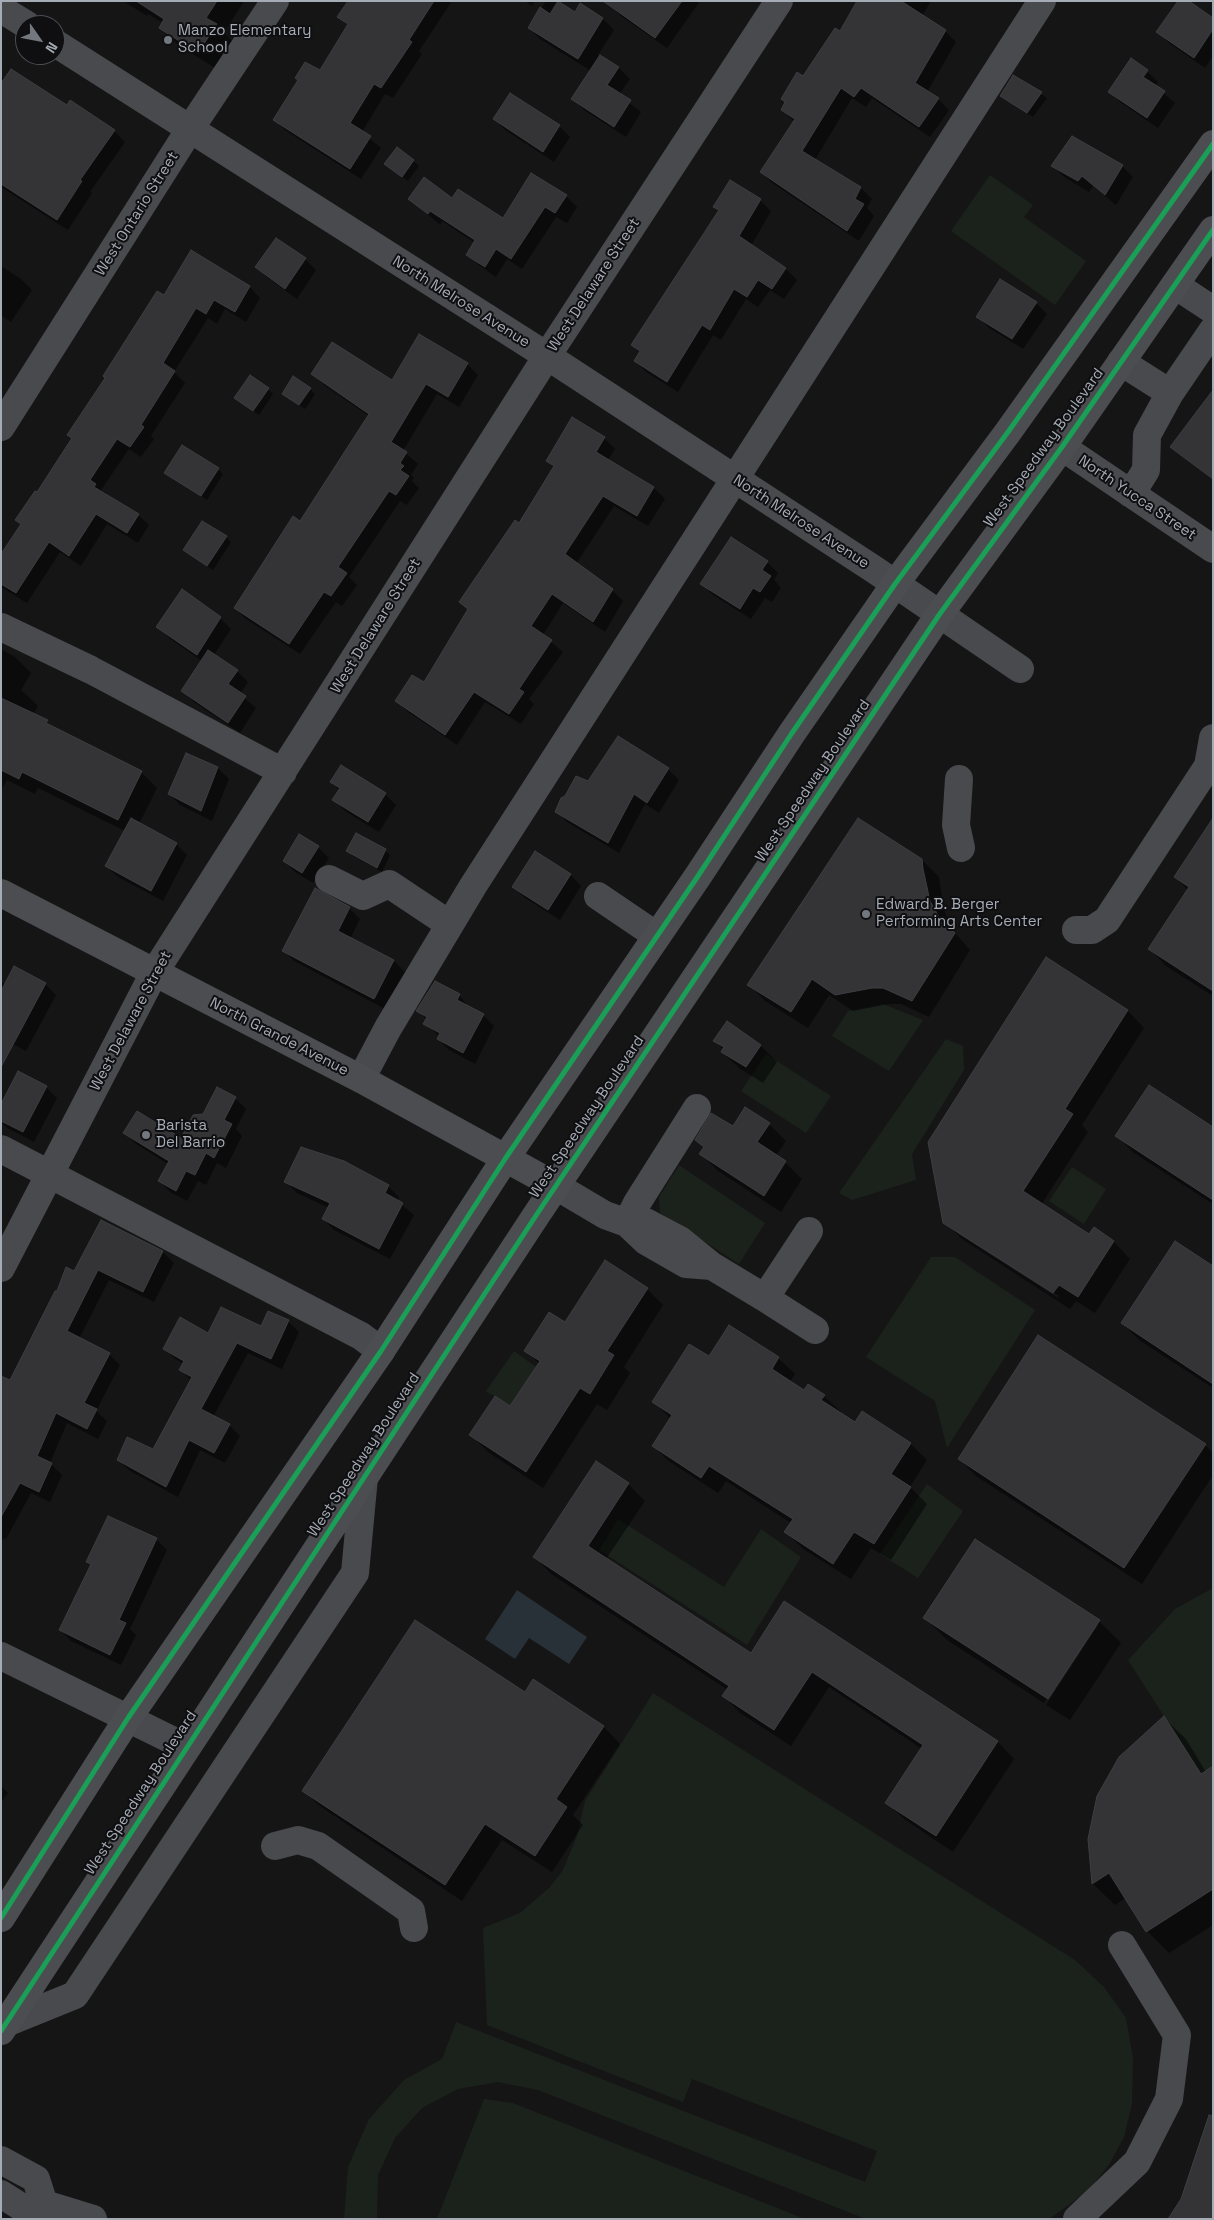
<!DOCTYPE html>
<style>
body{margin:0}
#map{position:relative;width:1214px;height:2220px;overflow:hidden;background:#151515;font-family:"Space Grotesk",sans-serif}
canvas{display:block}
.frame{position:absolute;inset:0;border:2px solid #a6acb6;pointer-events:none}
.north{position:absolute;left:15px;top:15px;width:50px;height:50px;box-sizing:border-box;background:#0f0f11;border:1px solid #4b4e53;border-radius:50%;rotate:123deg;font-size:14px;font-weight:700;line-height:20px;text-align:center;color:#a6acb6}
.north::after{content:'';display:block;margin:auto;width:18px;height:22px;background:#73777e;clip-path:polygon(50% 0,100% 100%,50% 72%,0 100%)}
</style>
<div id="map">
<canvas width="1214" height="2220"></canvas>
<div class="frame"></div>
<div class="north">N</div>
</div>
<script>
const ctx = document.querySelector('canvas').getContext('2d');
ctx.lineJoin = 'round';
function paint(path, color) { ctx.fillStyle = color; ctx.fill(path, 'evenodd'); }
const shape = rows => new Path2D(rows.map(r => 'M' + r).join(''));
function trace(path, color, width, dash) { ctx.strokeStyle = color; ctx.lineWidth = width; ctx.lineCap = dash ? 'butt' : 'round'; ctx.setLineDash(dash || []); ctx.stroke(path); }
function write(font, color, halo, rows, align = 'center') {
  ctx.font = font + ' "Space Grotesk",sans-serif'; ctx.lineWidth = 4; ctx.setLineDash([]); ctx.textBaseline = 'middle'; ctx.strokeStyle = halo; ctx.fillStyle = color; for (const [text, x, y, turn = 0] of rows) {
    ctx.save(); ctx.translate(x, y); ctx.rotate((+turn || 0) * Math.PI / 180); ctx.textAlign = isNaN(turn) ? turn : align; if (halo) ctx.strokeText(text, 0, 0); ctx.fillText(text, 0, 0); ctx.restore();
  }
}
const green = shape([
 [990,175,1033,205,1024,217,1086,261,1055,305,951,231],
 [883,1004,923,1020,889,1071,832,1036,848,1011],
 [946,1039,963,1046,964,1070,912,1154,916,1180,852,1200,839,1193],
 [766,1054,831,1096,806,1133,741,1091],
 [679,1165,765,1223,739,1264,660,1213,659,1197],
 [1072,1167,1106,1189,1084,1224,1049,1201],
 [931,1257,955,1257,1035,1310,947,1448,935,1401,866,1357],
 [514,1351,536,1367,510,1406,486,1391],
 [927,1484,963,1511,918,1578,880,1554],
 [618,1519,724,1587,761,1529,801,1557,747,1645,599,1550],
 [1213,1588,1213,1766,1201,1774,1128,1660,1175,1609],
 [653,1693,1075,1960,1104,1987,1126,2018,1133,2058,1132,2104,1124,2137,1110,2163,1088,2191,1049,2219,866,2219,538,2090,498,2082,458,2089,422,2108,395,2138,378,2175,377,2219,344,2219,348,2167,369,2119,404,2080,442,2059,456,2022,865,2182,877,2151,692,2079,683,2102,487,2025,483,1928,520,1913,550,1887,563,1870,577,1836,585,1801],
 [484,2099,513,2103,805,2219,437,2219]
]);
const water = shape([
 [517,1590,587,1637,569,1664,529,1638,515,1659,485,1639]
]);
const shadow = shape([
 [123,1,244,1,224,33,233,42,215,68,177,44,161,28,163,23,148,14,147,16],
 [349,1,452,1,419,51,422,54,393,98,385,94,362,132,381,148,361,179,285,130,274,119,320,72,348,26,339,16],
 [525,1,535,1,532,6],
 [546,1,556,1,575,13,580,5,603,19,614,30,598,55,619,68,630,79,619,95,641,112,626,137,584,110,573,99,591,71,540,39,529,28],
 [613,1,700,1,667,48,621,16,610,5],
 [858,1,931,1,922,16,945,31,956,42,927,92,938,99,949,110,930,137,872,98,866,107,852,98,815,160,861,188,872,199,867,208,874,216,859,241,772,183,761,172,795,122,782,110,804,77,840,33],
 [1213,19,1213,56,1205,68,1169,43,1158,32],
 [1131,59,1147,71,1139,81,1141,83,1148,72,1158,82,1155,86,1175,103,1158,128,1120,102,1109,91],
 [1,77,114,131,125,142,90,192,92,193,68,230,1,187],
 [1014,77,1047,98,1033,117,1002,96],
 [494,119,559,126,570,137,554,162,505,130],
 [1073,137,1122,166,1133,177,1116,205,1093,186,1089,192,1064,177,1053,166],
 [413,161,419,166,408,181,386,164],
 [731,182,760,200,771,211,751,246,786,269,797,280,784,299,770,290,758,307,746,299,721,340,713,335,678,392,646,372,635,361,640,353,632,345,720,211,715,207],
 [566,196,577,207,567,223,556,217,522,269,507,259,496,277,479,265,468,254,475,243,442,221,440,225,410,199,452,200,504,220],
 [191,252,250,287,260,298,246,322,225,309,217,324,208,318,174,372,185,383,151,436,154,439,141,457,129,449,101,490,138,515,149,525,138,543,107,524,81,566,60,552,27,603,1,587,1,556,22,525,17,520,37,493],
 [305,259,316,270,297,299,268,278,257,267],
 [1,266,21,279,32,290,11,322,1,315],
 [1036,303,1047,314,1023,349,989,328,978,317],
 [420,336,467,364,478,375,459,407,437,394,403,451,418,464,411,475,414,478,412,481,419,488,407,505,400,501,349,577,357,585,342,606,336,602,300,654,246,619,235,608,300,522,369,416,324,385,313,374,392,382],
 [268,389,273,394,259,415,235,398],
 [310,389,315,394,305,409,284,394],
 [604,438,615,449,608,460,654,488,665,499,648,526,614,506,576,564,612,590,623,601,605,632,563,603,543,635,563,652,529,699,534,704,521,724,485,702,457,745,408,712,397,701,424,684,469,610,461,602,519,525,554,468,547,461],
 [218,469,223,474,207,500,166,472],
 [226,537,231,542,213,570,185,550],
 [767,562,778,573,774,580,781,588,772,602,765,598,751,619,713,595,702,584],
 [220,618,231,629,214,655,237,671,248,682,240,694,256,708,240,733,194,702,182,691,202,661,169,638,158,627],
 [1,649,15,657,31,673,21,690,38,706,33,715,47,722,53,728,141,772,157,788,139,824,176,844,187,855,163,901,118,877,106,866,125,831,38,788,35,794,7,780,1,790],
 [618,737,668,769,679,780,659,813,645,804,619,853,567,822,556,811,588,783],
 [187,755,218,768,229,779,212,821,180,805,169,794],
 [332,782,385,794,396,805,379,832,345,811,334,800,340,791],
 [1213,820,1213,996,1166,966,1150,949,1188,890,1175,877],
 [318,847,329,858,313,883,295,872,284,861],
 [385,850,390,855,382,872,353,856,348,851],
 [922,860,939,877,944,910,951,928,970,950,929,1017,901,1004,889,1004,853,1011,829,995,808,1028,765,1001,749,985],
 [570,874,581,886,560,920,525,898,514,887],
 [349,908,360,919,350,939,394,961,405,972,385,1009,294,961,283,950],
 [1046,959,1128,1011,1144,1028,1082,1125,1088,1132,1041,1205,1090,1236,1094,1229,1114,1242,1130,1259,1095,1313,1076,1301,1070,1309,962,1239,945,1222],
 [958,1231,1059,1296,1058,1298,958,1234],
 [1,982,6,984,45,984,56,995,26,1051,1,1038],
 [435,982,459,995,470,1008,483,1015,494,1026,475,1064,449,1050,438,1039,440,1037,425,1023,427,1020,418,1011],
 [715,1041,760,1045,777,1062,763,1083,739,1068,722,1052,724,1050],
 [46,1087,57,1098,34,1142,7,1128,1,1122,1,1107],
 [235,1098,246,1109,236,1129,242,1136,226,1168,217,1163,206,1185,198,1181,187,1201,170,1192,159,1181,168,1164,136,1144,125,1133,181,1140],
 [769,1124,786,1141,776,1156,785,1162,802,1179,781,1212,718,1171,701,1154,705,1148,697,1140,733,1128],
 [1213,1129,1213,1204,1134,1153,1117,1136],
 [286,1182,388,1186,399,1197,397,1201,414,1215,390,1259,334,1230,323,1219,329,1208,297,1193],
 [101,1221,163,1252,174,1263,154,1302,109,1280,79,1339,109,1354,120,1365,96,1411,107,1421,98,1439,67,1423,50,1463,62,1475,50,1502,31,1493,6,1539,4,1538,1,1542,1,1384,10,1382,75,1273],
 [1213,1267,1213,1388,1139,1340,1122,1323],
 [647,1289,663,1305,624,1367,630,1373,607,1410,597,1404,543,1488,488,1452,471,1435,511,1408,539,1364,526,1350,565,1324],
 [288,1321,299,1332,282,1369,248,1353,213,1417,229,1425,240,1436,225,1463,200,1450,178,1497,130,1471,118,1460,154,1450,191,1380,181,1370,184,1364,175,1359,164,1348,209,1335],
 [710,1358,778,1358,795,1374,790,1382,805,1392,824,1396,841,1412,840,1414,856,1424,863,1413,911,1444,927,1460,910,1487,927,1504,891,1560,871,1548,851,1579,803,1549,786,1532,791,1523,726,1481,718,1493,670,1462,653,1446,671,1419,654,1402],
 [1205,1445,1213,1453,1213,1475,1142,1584,976,1476,959,1459],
 [628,1484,645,1501,606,1559,751,1654,785,1603,998,1742,1014,1759,953,1852,904,1819,887,1803,922,1749,829,1687,791,1746,740,1713,724,1696,728,1690,551,1574,535,1557],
 [156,1539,167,1550,130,1629,136,1635,121,1665,71,1641,60,1630,92,1566,88,1561],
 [925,1618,1099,1621,1121,1643,1070,1720,1046,1705,1098,1625,1095,1625,1044,1703,947,1640],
 [534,1681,604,1727,620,1744,573,1815,583,1825,552,1872,502,1840,462,1901,321,1807,304,1791,525,1694],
 [1164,1718,1186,1739,1206,1772,1213,1768,1213,1925,1169,1953,1147,1931,1126,1898,1115,1905,1093,1884,1089,1840],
 [1,1786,8,1793,1,1803]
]);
const building = shape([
 [136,1,217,1,206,18,217,24,198,53,159,28,164,19,136,1],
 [348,1,434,1,409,40,412,42,381,88,374,84,350,123,371,136,350,169,273,120,298,80,295,78,305,62,320,70,348,24,337,17,348,1],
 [558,1,575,12,580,3,603,18,578,59,528,28,540,7,550,14,558,1],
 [603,1,682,1,655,38,603,1],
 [857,1,901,1,946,30,915,83,939,98,919,127,861,88,854,97,841,88,802,151,861,187,855,199,864,204,847,231,760,172,795,119,781,110,785,102,781,99,797,72,803,76,835,28,840,31,857,1],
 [1178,1,1189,1,1213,18,1213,29,1194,58,1156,32,1178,1],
 [600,55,619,67,607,85,631,100,614,127,571,99,600,55],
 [1131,58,1148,70,1143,77,1165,91,1147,118,1108,92,1131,58],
 [11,69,67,105,70,100,115,130,80,180,82,181,57,220,1,184,1,83,11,69],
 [1013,75,1042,92,1027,113,1000,96,1013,75],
 [510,93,560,125,543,152,493,119,510,93],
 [1072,136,1123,165,1105,195,1082,176,1078,181,1051,166,1072,136],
 [397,147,414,160,402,177,384,164,397,147],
 [531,173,567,195,555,213,545,207,511,259,496,249,485,267,466,255,475,240,430,211,428,214,408,199,424,177,452,198,458,189,503,218,531,173],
 [730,180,761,199,739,236,786,268,772,289,758,280,747,297,734,289,710,330,702,325,667,382,634,361,640,351,631,345,719,210,713,207,730,180],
 [276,238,306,258,285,289,255,267,276,238],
 [191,250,250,286,235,312,214,300,206,314,196,308,163,363,175,371,141,425,144,427,130,447,117,439,90,480,96,484,94,487,139,514,127,533,96,514,69,556,49,542,16,593,1,584,1,554,21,524,15,520,35,491,37,492,72,438,67,435,105,378,103,376,157,291,164,295,191,250],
 [1000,279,1037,302,1012,339,976,317,1000,279],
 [419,334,468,363,448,397,426,384,391,442,407,452,400,463,404,466,400,470,409,476,396,495,389,491,338,567,347,573,331,596,324,592,289,644,234,608,293,516,300,521,369,414,311,374,332,342,392,380,419,334],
 [250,375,269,388,253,411,234,398,250,375],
 [293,376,311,388,299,405,282,394,293,376],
 [1213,390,1213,479,1170,447,1213,390],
 [572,417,605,437,596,452,654,487,637,516,603,496,565,554,613,589,593,622,552,594,531,626,552,640,519,689,524,692,509,714,474,692,445,735,395,701,412,675,424,682,468,609,459,602,515,520,519,523,554,466,546,461,572,417],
 [182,445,219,468,201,496,164,473,182,445],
 [202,521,227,536,207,566,183,550,202,521],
 [731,537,768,561,762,570,771,576,760,592,753,588,740,609,700,584,731,537],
 [182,589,221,617,197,655,156,627,182,589],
 [208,650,238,670,228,684,246,696,228,723,181,691,208,650],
 [1,698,48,720,46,723,142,771,118,820,22,772,19,779,1,770,1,698],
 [618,736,669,768,647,803,634,794,608,843,555,812,561,798,565,796,576,776,588,781,618,736],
 [186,753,218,767,201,811,168,794,186,753],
 [341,765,386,793,368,822,332,800,340,788,330,782,341,765],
 [131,818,177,843,151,891,105,866,131,818],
 [858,818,922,859,923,869,930,901,939,917,955,933,912,1001,883,988,872,988,835,995,812,979,791,1012,747,985,858,818],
 [1213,818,1213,991,1148,949,1189,887,1174,877,1213,818],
 [356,833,386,849,377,868,346,851,356,833],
 [299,834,319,846,302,873,283,861,299,834],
 [535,851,571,874,548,910,512,887,535,851],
 [315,888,350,907,338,931,394,960,374,999,282,951,315,888],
 [1046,957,1128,1010,1065,1109,1073,1114,1023,1191,1089,1234,1094,1227,1114,1241,1078,1297,1059,1285,1053,1293,943,1223,928,1142,1046,957],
 [14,966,46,983,1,1067,1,991,14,966],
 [435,981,460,994,457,1000,484,1014,463,1053,437,1039,440,1033,423,1024,427,1017,416,1011,435,981],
 [727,1021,761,1045,746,1067,721,1052,724,1047,713,1041,727,1021],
 [18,1071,47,1086,23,1132,1,1121,1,1104,18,1071],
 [1149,1085,1213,1127,1213,1200,1115,1136,1149,1085],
 [217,1087,236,1097,224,1120,232,1124,214,1158,206,1153,195,1175,186,1171,176,1191,158,1181,169,1161,123,1133,137,1111,181,1138,193,1115,203,1114,217,1087],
 [745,1107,770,1123,757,1142,786,1161,764,1196,699,1154,704,1147,695,1140,711,1113,733,1126,745,1107],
 [301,1147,344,1161,389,1185,385,1193,403,1203,379,1249,322,1219,330,1203,284,1182,301,1147],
 [101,1220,163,1251,143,1292,98,1270,67,1331,110,1353,84,1403,97,1409,87,1429,56,1413,37,1456,52,1463,39,1492,20,1483,1,1517,1,1376,10,1380,55,1291,57,1291,66,1267,74,1271,101,1220],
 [1175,1241,1213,1266,1213,1384,1121,1323,1175,1241],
 [605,1260,648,1288,607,1351,614,1355,590,1394,580,1388,526,1472,469,1435,495,1396,510,1406,540,1361,524,1351,549,1312,565,1322,605,1260],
 [221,1307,261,1326,268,1311,289,1320,271,1359,237,1343,201,1409,230,1424,214,1453,189,1440,166,1487,117,1460,127,1437,153,1449,192,1377,179,1370,184,1361,163,1349,180,1317,208,1333,221,1307],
 [729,1325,779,1357,772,1369,804,1390,808,1384,825,1395,821,1400,855,1422,862,1411,911,1443,891,1474,911,1487,874,1544,854,1532,833,1564,784,1532,793,1519,709,1466,701,1478,652,1446,672,1415,652,1402,689,1344,709,1356,729,1325],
 [1038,1335,1206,1444,1124,1568,958,1459,1038,1335],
 [596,1461,629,1483,588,1546,751,1653,784,1601,998,1741,936,1836,885,1803,923,1745,812,1672,774,1730,722,1696,729,1686,533,1557,596,1461],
 [108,1516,157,1538,119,1620,126,1623,110,1655,59,1630,91,1564,86,1562,108,1516],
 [975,1539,1100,1620,1048,1699,923,1618,975,1539],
 [415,1620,525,1692,533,1679,604,1726,556,1799,567,1807,535,1856,485,1824,445,1885,302,1791,415,1620],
 [1164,1716,1201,1774,1213,1766,1213,1889,1146,1932,1109,1873,1092,1884,1088,1839,1097,1796,1119,1757,1164,1716],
 [1209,2115,1213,2116,1213,2219,1168,2219,1181,2199,1209,2115]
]);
const minor = shape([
 [1,9,27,25],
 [55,43,547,356,875,570,1020,669],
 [1175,285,1213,310],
 [1121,362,1170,393,1213,330],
 [1,427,190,129,275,1],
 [1062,447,1213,549],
 [1131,494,1146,470,1147,435,1170,393],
 [1,627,91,670,283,772],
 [959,779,956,825,961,848],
 [329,879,363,896,389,884,449,924],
 [598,896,657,936],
 [1076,930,1092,930,1107,920,1208,766,1213,738],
 [361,1079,388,1028,473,886,1042,1],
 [1,1149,361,1336,381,1351],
 [556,1186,605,1215,627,1223,646,1222,680,1240,712,1266,686,1264,646,1241,627,1223],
 [627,1223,637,1203,697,1108],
 [712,1266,765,1298,809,1231],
 [1,1268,154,973,547,356,779,1],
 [765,1298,815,1330],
 [1,1656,186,1747],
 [275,1846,298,1840,318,1846,411,1911,414,1928],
 [6,2023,75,1995,355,1573,364,1477],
 [1,2160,36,2179,44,2204],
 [1,2194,23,2208,44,2204,93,2219],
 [1077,2219,1137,2162,1169,2099,1177,2035,1122,1945]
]);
const major = shape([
 [1,893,361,1079,556,1186],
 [1,1918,128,1718,381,1351,505,1159,698,876,792,733,895,584,1008,432,1213,144],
 [1,2031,537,1214,939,615,1062,447,1213,230]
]);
const cycleway = shape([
 [1,1918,128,1718,381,1351,505,1159,698,876,792,733,895,584,1008,432,1213,144],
 [1,2031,537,1214,939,615,1062,447,1213,230]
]);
const markers = [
 [168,40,5,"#73777e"],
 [866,914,5,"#73777e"],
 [146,1135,5,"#73777e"]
];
const poiNames = [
 ["Manzo Elementary",178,31],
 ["School",178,48],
 ["Edward B. Berger",876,905],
 ["Performing Arts Center",876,922],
 ["Barista",156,1126],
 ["Del Barrio",156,1143]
];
const streetNames = [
 ["West Ontario Street",137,214,-58],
 ["West Delaware Street",594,285,-57],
 ["North Melrose Avenue",461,302,32],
 ["West Speedway Boulevard",1044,448,-54],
 ["North Yucca Street",1137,498,34],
 ["North Melrose Avenue",801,522,33],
 ["West Delaware Street",376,626,-58],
 ["West Speedway Boulevard",813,781,-56],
 ["West Delaware Street",131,1021,-62],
 ["North Grande Avenue",279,1037,27],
 ["West Speedway Boulevard",587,1117,-56],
 ["West Speedway Boulevard",364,1455,-57],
 ["West Speedway Boulevard",141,1793,-57]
];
paint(green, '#1b221c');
paint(water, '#283137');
paint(shadow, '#0007');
paint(building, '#343436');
trace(building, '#3d3e41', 1);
trace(minor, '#494a4e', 28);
trace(major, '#4b4d50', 28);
trace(cycleway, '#1a9f57', 5);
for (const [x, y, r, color] of markers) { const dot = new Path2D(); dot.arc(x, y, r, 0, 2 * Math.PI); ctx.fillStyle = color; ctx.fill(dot); trace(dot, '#0f0f11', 2); }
write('15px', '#a6acb6', '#0f0f11', poiNames, 'left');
write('15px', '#a6acb6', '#0f0f11', streetNames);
</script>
